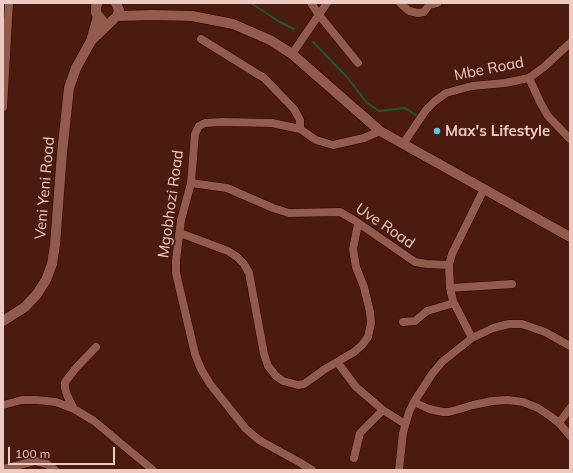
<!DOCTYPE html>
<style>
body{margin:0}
#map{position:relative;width:573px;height:473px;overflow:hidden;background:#4b1b0f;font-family:Mulish,sans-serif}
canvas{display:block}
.frame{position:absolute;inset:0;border:4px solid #ebcbc2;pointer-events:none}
.scale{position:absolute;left:8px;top:447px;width:107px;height:18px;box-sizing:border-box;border:2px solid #ebcbc2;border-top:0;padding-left:5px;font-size:12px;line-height:14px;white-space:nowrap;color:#ebcbc2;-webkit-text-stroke:3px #4b1b0f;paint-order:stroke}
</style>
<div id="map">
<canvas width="573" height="473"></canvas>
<div class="frame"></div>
<div class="scale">100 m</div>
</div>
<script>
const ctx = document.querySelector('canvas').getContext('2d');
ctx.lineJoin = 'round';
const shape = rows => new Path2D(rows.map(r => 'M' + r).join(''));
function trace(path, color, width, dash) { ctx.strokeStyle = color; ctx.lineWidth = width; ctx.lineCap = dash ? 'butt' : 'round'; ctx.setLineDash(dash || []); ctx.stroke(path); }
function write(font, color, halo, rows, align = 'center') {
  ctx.font = font + ' Mulish,sans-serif'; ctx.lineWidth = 4; ctx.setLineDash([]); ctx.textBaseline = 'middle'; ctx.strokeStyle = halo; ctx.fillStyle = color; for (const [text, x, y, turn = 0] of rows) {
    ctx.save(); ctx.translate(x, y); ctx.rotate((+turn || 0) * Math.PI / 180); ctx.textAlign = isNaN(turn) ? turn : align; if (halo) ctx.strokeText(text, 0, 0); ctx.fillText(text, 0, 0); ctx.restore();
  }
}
const stream = shape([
 [251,3,278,21,294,29],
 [313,42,347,77,367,103,379,111,405,108,417,116]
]);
const street = shape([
 [311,3,319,15,358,63],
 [400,3,409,11,418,13,424,12,429,5,437,3],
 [201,39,264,78,294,109,300,120,300,129],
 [292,54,327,3],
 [529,78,540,102,548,116,570,139],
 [3,107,9,3],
 [403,144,426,110,435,101,446,93,472,86,505,83,529,78,544,67,570,43],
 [191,183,227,188,273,208,289,213,340,212,354,220,415,262,427,264,449,265],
 [180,233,228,251,237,257,244,264,249,273,264,354,268,366,276,376,283,381,298,385,304,384,325,369,354,352,362,345,368,337,371,323,370,312,364,287,356,267,353,249,358,224],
 [450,288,512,284],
 [403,322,415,321,427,311,454,303],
 [472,338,453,301,450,288,449,265,452,254,484,189],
 [338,363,356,387,383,410,405,424],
 [414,402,429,409,443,412,449,412,473,405,492,401,508,400,523,402,538,408,550,416,559,423,570,436],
 [3,405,22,400,37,400,56,402,74,409,94,421,153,470],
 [74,409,67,395,65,388,65,382,76,368,96,347],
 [559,423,570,408],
 [354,458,360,433,383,410],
 [3,469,35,461,47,464,55,470],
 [312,470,299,462,259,440,246,429,210,384,201,369,195,354,176,273,176,260,181,220,191,183,195,134,199,126,205,123,222,122,272,123,300,129,316,140,333,145,364,138,380,131],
 [399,470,403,433,409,412,414,402,432,374,442,362,472,338,493,328,509,324,522,324,545,332,570,346]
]);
const secondary = shape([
 [98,3,96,6,96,13,102,20],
 [117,16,153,15,192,16,233,24,270,40,292,54,380,131,570,237],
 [92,40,117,16,119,10,116,3],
 [3,321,25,307,37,294,46,280,52,264,55,245,62,153,69,88,76,68,91,41,98,16]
]);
const markers = [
 [437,131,4,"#58c9e3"]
];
const streetNames = [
 ["Mbe Road",489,69,-11],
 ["Veni Yeni Road",45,188,-85],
 ["Mgobhozi Road",171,204,-82],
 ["Uve Road",385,226,34]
];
const poiNames = [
 ["Max's Lifestyle",445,131]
];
trace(stream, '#1d5737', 2);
trace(street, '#2f0200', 9);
trace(secondary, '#2f0200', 11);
trace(street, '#925b4d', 8);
trace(secondary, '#925b4d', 10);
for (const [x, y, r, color] of markers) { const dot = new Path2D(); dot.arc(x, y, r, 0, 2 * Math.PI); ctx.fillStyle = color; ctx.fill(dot); trace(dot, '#4b1b0f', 1.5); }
write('15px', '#ebcbc2', '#4b1b0f', streetNames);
write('bold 15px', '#ebcbc2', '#4b1b0f', poiNames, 'left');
</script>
